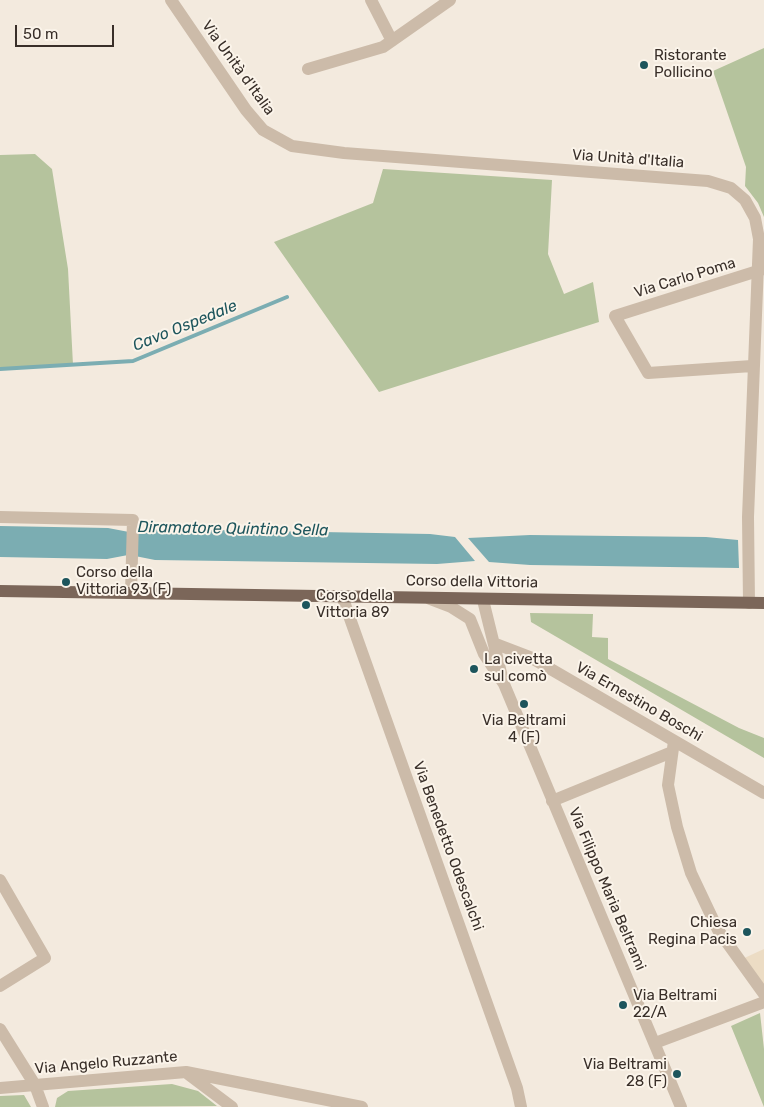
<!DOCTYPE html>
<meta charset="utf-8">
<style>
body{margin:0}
#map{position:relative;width:764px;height:1107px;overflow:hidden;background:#f3eade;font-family:Rubik,sans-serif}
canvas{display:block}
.scale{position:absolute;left:15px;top:25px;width:99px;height:22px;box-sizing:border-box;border:2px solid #392f29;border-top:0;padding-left:6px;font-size:15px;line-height:18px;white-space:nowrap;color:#392f29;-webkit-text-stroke:4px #fbf4ea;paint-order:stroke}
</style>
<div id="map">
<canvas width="764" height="1107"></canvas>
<div class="scale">50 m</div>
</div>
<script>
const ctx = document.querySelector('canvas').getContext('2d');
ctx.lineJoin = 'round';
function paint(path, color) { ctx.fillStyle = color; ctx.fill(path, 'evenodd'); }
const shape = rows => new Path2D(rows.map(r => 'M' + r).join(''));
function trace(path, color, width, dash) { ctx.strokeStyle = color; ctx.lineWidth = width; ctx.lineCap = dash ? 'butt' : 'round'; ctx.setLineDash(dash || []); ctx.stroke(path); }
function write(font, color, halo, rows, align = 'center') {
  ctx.font = font + ' Rubik,sans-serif'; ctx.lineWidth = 4; ctx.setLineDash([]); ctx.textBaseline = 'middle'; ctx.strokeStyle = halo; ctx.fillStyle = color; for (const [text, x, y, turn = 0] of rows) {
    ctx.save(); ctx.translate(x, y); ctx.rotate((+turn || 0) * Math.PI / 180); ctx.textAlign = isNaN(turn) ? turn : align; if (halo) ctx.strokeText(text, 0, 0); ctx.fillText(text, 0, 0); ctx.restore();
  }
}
const green = shape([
 [764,48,764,217,758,203,745,186,746,167,713,71],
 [35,154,52,169,68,269,73,365,0,370,0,155],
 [383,169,552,180,548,254,564,294,593,282,599,322,379,392,274,242,373,203],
 [530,613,593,614,592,637,608,638,608,659,739,728,764,738,764,758,531,622],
 [760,1013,764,1049,764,1107,731,1026],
 [172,1084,198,1091,217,1106,55,1107,57,1098,68,1091],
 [24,1095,31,1107,0,1107,0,1096]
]);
const plaza = shape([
 [764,949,764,994,740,960]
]);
const water = shape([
 [0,526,108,528,129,532,128,555,107,559,0,557],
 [159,529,430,534,455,537,475,561,437,564,155,560,135,556,136,532],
 [530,535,706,537,738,540,739,568,530,565,489,562,468,538]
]);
const stream = shape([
 [0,369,133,361,287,297]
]);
const minor = shape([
 [171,0,246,110,263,130,292,146,344,153,708,181,731,188,745,200,755,218,759,239,748,517,749,603],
 [371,0,392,41],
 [308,69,383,47,450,0],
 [752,366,648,373,615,316,764,269],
 [0,517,133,520,131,593],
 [342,596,517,1088,521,1107],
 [430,599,451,607,470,619,484,654,504,684,681,1107],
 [483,600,502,677],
 [496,644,530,657,764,793],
 [674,741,668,785,677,827,691,873,718,930,764,994],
 [552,801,672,752],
 [0,880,45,958,0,986],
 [0,1029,35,1085,43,1107],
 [655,1043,764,1002],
 [188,1074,232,1107],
 [0,1088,186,1072,362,1107]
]);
const major = shape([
 [0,591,764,603]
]);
const markers = [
 [644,65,5,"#1d555c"],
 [66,582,5,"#1d555c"],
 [306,605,5,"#1d555c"],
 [474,669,5,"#1d555c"],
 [524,704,5,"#1d555c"],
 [747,932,5,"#1d555c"],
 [623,1005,5,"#1d555c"],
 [677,1074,5,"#1d555c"]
];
const poiNames = [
 ["Ristorante",654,56],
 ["Pollicino",654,73],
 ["Corso della",76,573],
 ["Vittoria 93 (F)",76,590],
 ["Corso della",316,596],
 ["Vittoria 89",316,613],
 ["La civetta",484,660],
 ["sul comò",484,677],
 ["Via Beltrami",524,721,"center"],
 ["4 (F)",524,738,"center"],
 ["Chiesa",737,923,"right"],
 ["Regina Pacis",737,940,"right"],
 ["Via Beltrami",633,996],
 ["22/A",633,1013],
 ["Via Beltrami",667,1065,"right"],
 ["28 (F)",667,1082,"right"]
];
const streetNames = [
 ["Via Unità d'Italia",238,68,54],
 ["Via Unità d'Italia",628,159,4],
 ["Via Carlo Poma",685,278,-17],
 ["Corso della Vittoria",472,582,1],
 ["Via Ernestino Boschi",639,702,30],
 ["Via Benedetto Odescalchi",448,846,70],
 ["Via Filippo Maria Beltrami",607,889,67],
 ["Via Angelo Ruzzante",106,1063,-5]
];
const waterNames = [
 ["Cavo Ospedale",185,326,-22],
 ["Diramatore Quintino Sella",233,529,1]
];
paint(green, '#b5c39d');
paint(plaza, '#ecdcc4');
paint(water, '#7badb2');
trace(stream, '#7badb2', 4);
trace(minor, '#ccbba9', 12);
trace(major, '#7b6659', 12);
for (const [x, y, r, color] of markers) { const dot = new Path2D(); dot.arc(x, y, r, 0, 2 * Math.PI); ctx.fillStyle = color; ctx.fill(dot); trace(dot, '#fbf4ea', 2); }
write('15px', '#392f29', '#fbf4ea', poiNames, 'left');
write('15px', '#392f29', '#fbf4ea', streetNames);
write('italic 16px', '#1d555c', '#fbf4ea', waterNames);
</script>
